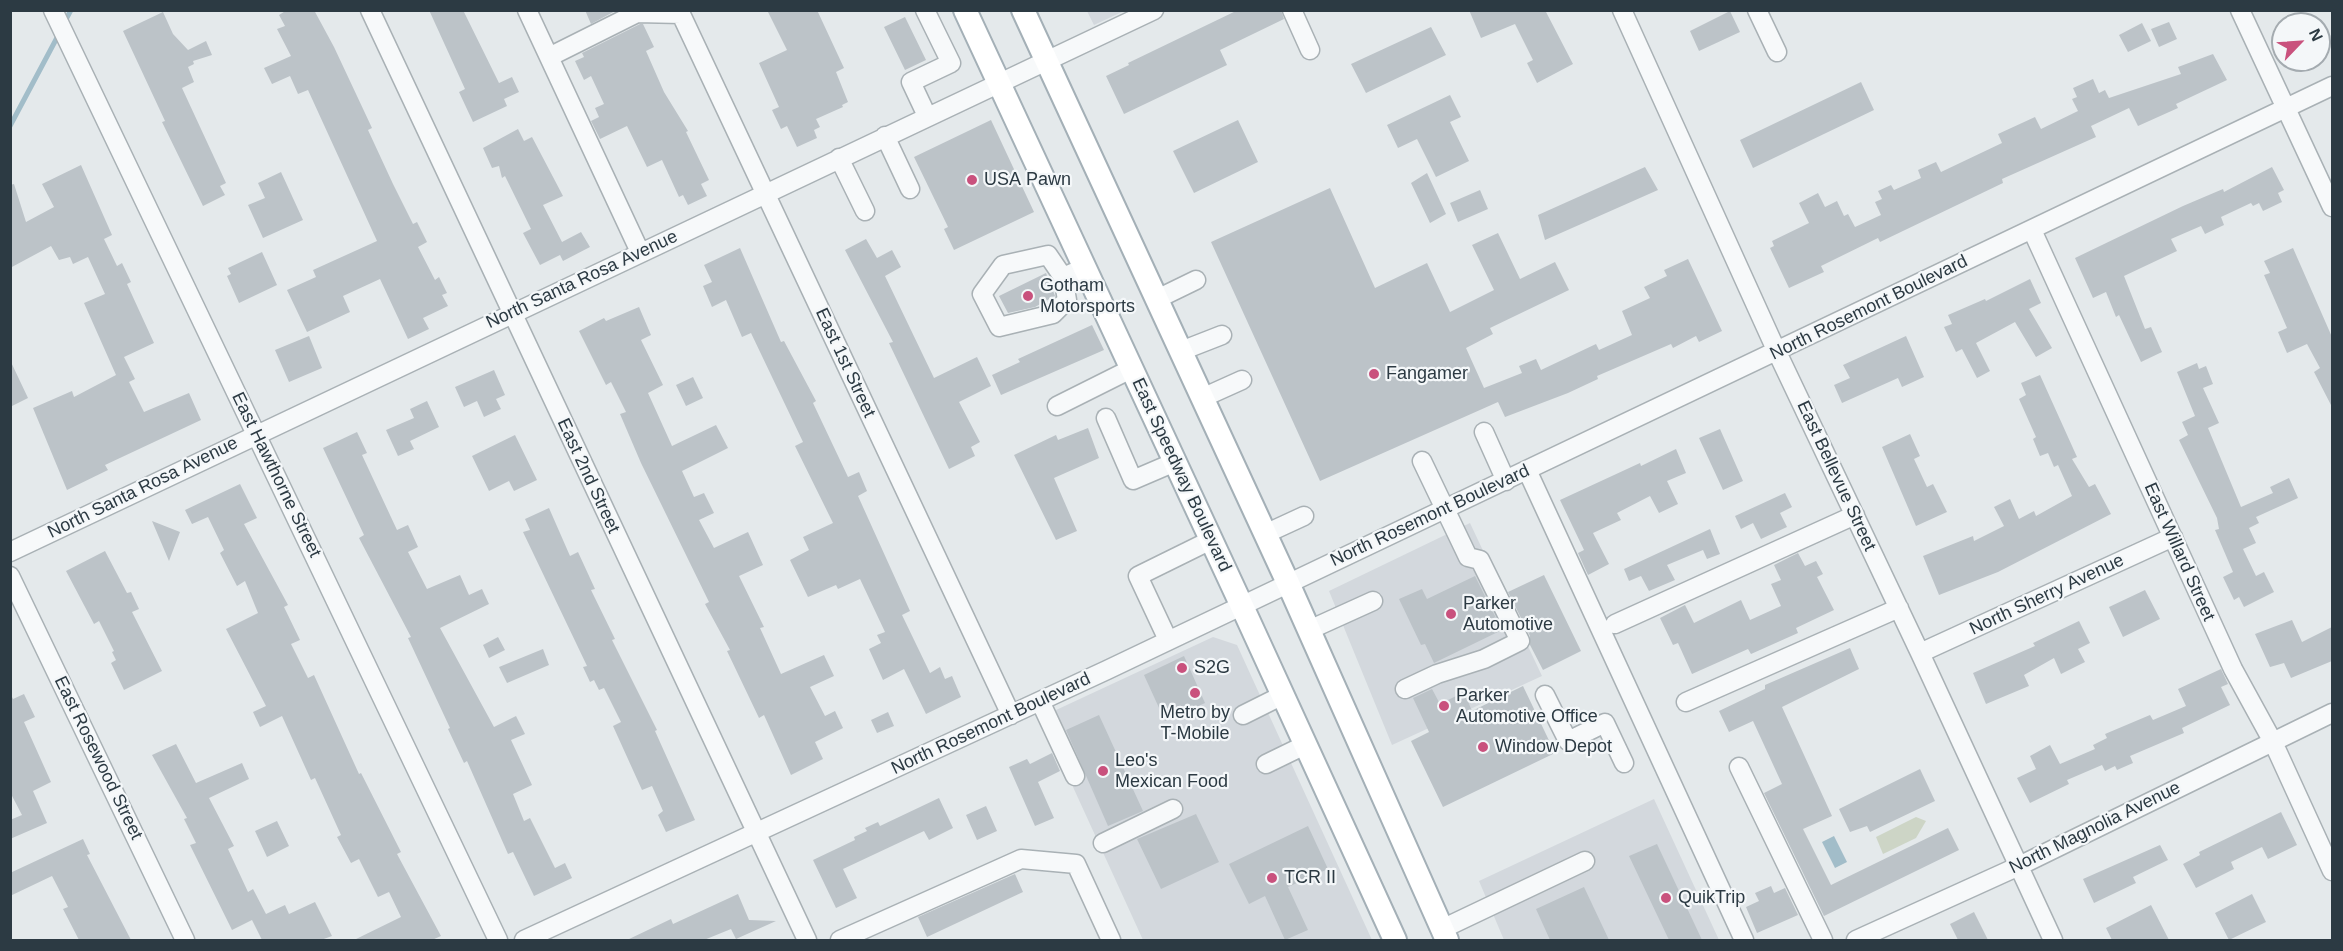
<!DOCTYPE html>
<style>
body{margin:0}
#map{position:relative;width:2343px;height:951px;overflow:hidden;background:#e4e9eb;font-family:Arial,sans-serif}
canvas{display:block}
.frame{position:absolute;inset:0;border:12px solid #2c3a43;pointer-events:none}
.north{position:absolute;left:2271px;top:12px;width:60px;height:60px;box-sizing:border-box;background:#f4f7f9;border:2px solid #a4abb0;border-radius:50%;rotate:65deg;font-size:16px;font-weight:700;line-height:24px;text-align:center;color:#2c3a43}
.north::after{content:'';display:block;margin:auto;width:21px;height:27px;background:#c9517d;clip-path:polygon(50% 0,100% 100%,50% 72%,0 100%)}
</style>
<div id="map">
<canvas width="2343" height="951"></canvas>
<div class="frame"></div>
<div class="north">N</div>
</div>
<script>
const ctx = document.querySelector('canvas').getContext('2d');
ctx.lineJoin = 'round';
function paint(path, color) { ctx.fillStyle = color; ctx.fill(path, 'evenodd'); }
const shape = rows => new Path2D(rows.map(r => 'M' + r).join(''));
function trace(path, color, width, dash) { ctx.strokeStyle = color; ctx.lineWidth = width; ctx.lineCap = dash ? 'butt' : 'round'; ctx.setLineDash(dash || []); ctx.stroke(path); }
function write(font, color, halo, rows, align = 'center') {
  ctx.font = font + ' Arial,sans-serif'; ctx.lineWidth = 4.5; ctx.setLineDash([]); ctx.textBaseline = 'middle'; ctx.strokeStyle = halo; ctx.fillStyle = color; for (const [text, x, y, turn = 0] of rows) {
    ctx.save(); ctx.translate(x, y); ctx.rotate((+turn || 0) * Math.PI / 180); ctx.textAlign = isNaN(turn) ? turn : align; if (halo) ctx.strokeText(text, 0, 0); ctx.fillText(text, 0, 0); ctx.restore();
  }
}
const built = shape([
 [1087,11,1124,11,1094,25],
 [1470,523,1542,676,1392,745,1329,591],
 [1213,637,1237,645,1372,940,1143,940,1041,717],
 [1654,799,1719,940,1504,940,1479,881]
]);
const green = shape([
 [1916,817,1926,821,1916,838,1883,854,1876,837]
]);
const water = shape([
 [1834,836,1847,862,1835,868,1822,842]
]);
const stream = shape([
 [64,23,71,10],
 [10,126,60,32]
]);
const building = shape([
 [287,10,314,10,334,47,372,128,368,130,393,184,413,224,417,222,427,242,418,247,435,280,439,277,447,293,442,295,448,306,423,318,429,329,408,339,380,279,343,296,350,312,307,332,287,290,316,277,313,270,377,241,308,90,298,94,290,76,272,84,264,68,291,56,277,29,285,26,279,15],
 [429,10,463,10,499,83,512,77,519,92,504,99,507,106,473,122,459,92,465,89],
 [585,10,617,10,591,24],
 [767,10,817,10,844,68,836,72,848,102,842,105,843,107,816,119,820,127,814,130,817,138,797,147,787,126,781,129,772,110,779,107,759,63,787,50],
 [1238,10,1281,10,1284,19,1220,50,1227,65,1124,114,1106,76,1129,65,1128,63],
 [1469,10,1545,10,1573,64,1537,83,1527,63,1533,60,1515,24,1481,38],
 [1730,11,1740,32,1699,51,1690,31],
 [163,12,173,34,188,50,206,41,212,55,193,61,194,64,188,67,194,82,182,88,226,183,220,186,225,195,203,206,162,122,165,121,123,31],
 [905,17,926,60,905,70,884,27],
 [2169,22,2177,39,2159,47,2151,29],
 [2142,23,2151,41,2128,52,2119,35],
 [640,24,643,24,654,47,646,51,664,92,688,131,686,132,709,180,701,184,707,196,688,205,683,195,679,197,662,160,647,167,627,126,600,139,591,121,599,117,595,108,604,104,591,76,584,80,575,61,584,57,582,53],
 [1431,27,1446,55,1366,93,1351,64],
 [2213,54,2227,80,2176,104,2178,108,2138,126,2129,108,2091,126,2096,137,2002,179,2003,183,1880,242,1878,238,1821,266,1824,272,1789,288,1770,248,1774,246,1772,241,1809,223,1799,203,1818,193,1825,207,1837,201,1844,216,1848,214,1855,227,1881,215,1875,202,1882,199,1878,191,1891,185,1894,190,1921,178,1918,170,1936,162,1941,172,2002,143,1998,134,2035,117,2041,129,2078,111,2072,99,2077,97,2073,88,2093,79,2099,93,2105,90,2109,98,2181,74,2178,67],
 [1861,82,1874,110,1753,168,1740,140],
 [1450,95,1461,117,1450,122,1469,161,1436,177,1417,139,1398,148,1387,125],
 [991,120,1034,212,954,250,944,229,948,227,914,157],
 [1238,120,1258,162,1194,193,1173,151],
 [518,129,524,141,532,137,563,196,543,205,562,242,581,232,590,247,563,261,560,255,540,265,523,233,531,229,505,176,502,178,499,166,492,168,483,148],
 [81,165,112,235,104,239,117,266,122,263,131,282,127,284,154,343,124,357,135,379,129,382,144,412,189,393,201,420,105,465,108,470,67,490,33,408,72,391,74,397,116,375,84,303,105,294,88,257,73,264,70,257,59,260,51,246,10,268,10,185,14,184,26,222,54,207,42,184],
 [1645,167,1658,190,1545,240,1538,215],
 [2272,167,2284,190,2278,193,2282,202,2263,211,2259,203,2253,206,2251,203,2221,217,2224,225,2205,234,2201,226,2171,239,2177,251,2124,276,2145,329,2151,327,2162,352,2141,362,2119,315,2116,317,2106,292,2093,298,2075,258,2183,206,2223,189,2224,192],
 [281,172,303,220,263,238,248,205,265,198,258,183],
 [1427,173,1446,214,1430,223,1411,183],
 [1330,188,1375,288,1427,263,1450,312,1494,290,1472,245,1498,233,1520,279,1555,262,1569,290,1490,328,1493,334,1466,348,1484,388,1522,373,1519,366,1536,359,1541,370,1596,344,1599,350,1632,335,1622,311,1650,298,1644,287,1667,276,1664,270,1688,259,1722,331,1699,342,1696,336,1673,348,1671,344,1597,376,1598,379,1568,393,1505,417,1498,402,1320,481,1211,242],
 [1480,190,1488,209,1458,222,1450,203],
 [866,239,877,258,892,250,901,267,885,276,934,378,977,357,991,386,959,402,980,442,971,447,975,456,949,469,889,343,893,342,845,250],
 [740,248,781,342,784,341,816,401,813,403,848,477,859,472,867,491,858,496,910,611,902,615,930,673,940,667,945,679,952,676,961,697,926,714,904,669,883,680,869,649,881,643,877,635,885,632,860,579,838,589,836,585,808,597,790,560,809,550,803,537,833,523,795,446,803,442,751,333,742,337,726,300,712,307,703,286,712,282,704,265],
 [2293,248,2332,337,2332,407,2314,372,2320,368,2307,344,2287,353,2278,332,2287,328,2264,275,2270,273,2264,261],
 [262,252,277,285,239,303,227,276,231,274,228,268],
 [1046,273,1055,296,1035,307,1008,313,999,296],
 [2030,279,2041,303,2029,309,2052,348,2036,357,2015,322,1976,343,1990,371,1977,378,1962,349,1956,352,1944,327,1952,324,1948,315,1985,299,1986,301],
 [639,307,651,335,641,340,663,385,648,393,672,446,716,425,728,448,682,471,694,497,704,493,714,513,699,520,714,548,748,532,763,565,739,576,764,627,760,628,781,674,824,655,834,676,810,687,825,716,835,711,843,728,815,742,823,759,791,775,764,715,759,718,727,651,730,650,705,604,709,602,641,463,620,414,626,412,611,382,606,385,579,331,604,318,606,321],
 [1092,325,1104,350,1001,395,992,375,1020,362,1018,359],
 [309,336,322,368,289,382,275,350],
 [1906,336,1924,377,1902,387,1898,378,1842,403,1834,385,1850,378,1843,365],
 [10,360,28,398,10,407],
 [2197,363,2199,369,2206,366,2213,384,2203,388,2219,423,2208,428,2241,507,2273,493,2270,487,2289,478,2298,498,2256,517,2259,523,2249,528,2256,543,2243,549,2256,576,2264,572,2274,592,2244,607,2239,597,2234,600,2223,577,2233,572,2215,530,2219,529,2217,518,2179,440,2188,435,2182,422,2195,416,2177,372],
 [494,370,505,395,496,399,501,409,484,417,477,401,464,407,455,387],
 [2040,375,2077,457,2072,459,2089,487,2095,484,2111,514,1998,572,1939,595,1923,556,1973,536,1974,541,2004,526,1994,507,2010,499,2019,519,2034,511,2036,516,2072,496,2058,465,2054,467,2048,453,2040,456,2033,439,2036,437,2019,399,2026,395,2021,383],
 [693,377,703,398,686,406,676,385],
 [427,401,439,427,410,441,414,449,398,456,386,430,414,418,410,409],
 [1088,428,1099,458,1054,478,1077,531,1056,540,1014,455,1056,435,1058,440],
 [1720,429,1743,481,1723,490,1699,438],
 [357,432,367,453,362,455,397,530,408,525,418,547,408,552,427,589,460,575,469,595,482,589,489,604,440,628,494,727,516,716,525,734,511,740,532,785,513,794,524,821,530,818,555,868,565,863,572,878,534,896,513,852,508,854,467,761,464,763,448,729,450,728,408,638,411,637,359,538,364,535,323,448],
 [1910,434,1920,456,1914,459,1927,487,1933,484,1947,512,1916,526,1882,447],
 [515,435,537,480,514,491,509,481,489,491,472,456],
 [1676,449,1686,473,1667,481,1678,504,1659,513,1650,496,1617,513,1621,520,1593,533,1609,564,1588,575,1578,553,1584,550,1560,500,1640,463,1641,466],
 [240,484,257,518,244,524,288,605,284,607,300,640,291,644,308,678,314,675,359,774,361,773,401,852,397,854,441,936,432,940,354,940,401,917,389,892,378,897,359,859,351,863,337,837,341,835,315,778,311,780,282,716,260,727,253,712,266,706,226,629,258,613,245,581,237,586,220,553,224,550,208,517,192,524,185,510],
 [1785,493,1792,507,1780,513,1787,527,1761,539,1753,523,1741,529,1735,516],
 [549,508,570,556,578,552,595,589,591,590,615,639,612,640,657,730,655,731,695,820,666,832,658,815,663,811,652,786,642,790,613,726,621,722,604,688,599,690,594,680,590,682,583,667,587,666,523,532,530,530,525,519],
 [152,521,180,532,169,561],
 [1710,529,1720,554,1707,559,1703,550,1667,565,1675,580,1649,591,1641,576,1629,581,1624,569],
 [105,551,127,593,131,592,139,609,132,612,162,671,124,690,111,663,116,660,112,652,114,651,99,621,94,624,66,571],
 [1798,553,1805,566,1816,561,1823,574,1817,577,1834,610,1796,628,1798,633,1751,654,1748,649,1692,674,1678,643,1673,645,1660,618,1685,605,1694,623,1741,600,1750,620,1781,606,1771,584,1781,580,1774,565],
 [1544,575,1581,651,1543,670,1530,645,1530,636,1508,592],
 [1475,576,1502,630,1434,663,1425,644,1421,645,1399,599,1422,589,1427,599],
 [2145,590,2160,619,2123,637,2109,607],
 [2292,620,2302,642,2332,627,2332,661,2291,678,2284,663,2270,667,2255,634],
 [2079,621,2090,643,2078,649,2085,662,2061,674,2054,658,2024,675,2029,686,1986,704,1973,673,2035,646,2033,643],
 [498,637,505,650,489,658,483,645],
 [1850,648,1859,669,1782,707,1832,816,1803,829,1831,885,1948,828,1959,850,1824,916,1764,793,1782,784,1753,721,1729,732,1719,711,1765,689,1765,685],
 [543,649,549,665,507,683,499,667],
 [1184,656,1205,703,1165,721,1144,675],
 [2221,669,2228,684,2221,687,2230,705,2182,728,2184,733,2130,756,2133,763,2117,770,2115,766,2105,771,2102,765,2067,780,2069,784,2030,803,2017,778,2036,769,2030,756,2050,745,2060,764,2095,749,2093,745,2107,738,2105,734,2150,715,2153,720,2186,706,2178,689],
 [1523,686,1555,753,1443,807,1411,741,1429,732,1413,698,1432,689,1440,704,1464,692,1472,711],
 [10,693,13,699,24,694,35,717,24,722,51,782,33,791,47,823,10,839,10,820,22,815,10,792],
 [888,712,894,726,877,733,871,720],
 [1099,715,1143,811,1108,826,1066,730],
 [176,744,196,783,242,763,249,779,209,798,234,846,228,849,248,892,253,889,266,914,285,905,289,914,315,902,332,936,321,940,262,940,252,920,232,930,190,845,196,843,184,819,187,818,152,755],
 [1052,753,1060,771,1038,782,1054,818,1035,826,1009,767,1027,759,1030,764],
 [1920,769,1935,801,1870,832,1867,826,1850,832,1839,809],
 [939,798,953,828,929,840,924,831,843,869,857,898,836,908,813,860,855,840,854,837,867,831,865,828,878,822,880,826],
 [986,806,997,831,977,840,966,815],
 [2281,812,2297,845,2268,859,2262,847,2231,862,2234,869,2196,888,2183,864,2200,855,2199,852],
 [1196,814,1219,862,1161,889,1137,839],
 [277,821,289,846,267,857,255,831],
 [1308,826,1328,869,1288,887,1308,930,1285,940,1265,896,1249,904,1229,864],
 [83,839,90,854,87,855,131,940,79,940,63,909,68,907,52,876,10,896,10,873],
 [1657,844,1702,940,1669,940,1629,856],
 [2160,845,2168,860,2133,877,2136,883,2094,903,2083,879],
 [1015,874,1023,892,927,937,918,917],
 [1771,886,1774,893,1785,888,1798,915,1757,933,1746,907,1759,901,1755,893],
 [1584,887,1609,940,1550,940,1536,909],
 [738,894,749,920,776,921,736,939,731,929,704,940,627,940,671,919,673,924],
 [2252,894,2266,922,2229,940,2215,913],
 [2151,905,2169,940,2112,940,2106,928],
 [1974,912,1988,940,1958,940,1950,924]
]);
const minor = shape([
 [53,10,498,940],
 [370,10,807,940],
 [527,10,640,252],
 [679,10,1011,715],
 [925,10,951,63,911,82,927,116],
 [1292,10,1310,50],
 [1622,10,1777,352,1920,653,2053,940],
 [1757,10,1777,52],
 [2240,10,2332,207],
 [557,53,637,13,681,14],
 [885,136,910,189],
 [839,158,865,211],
 [2032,230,2233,669,2273,742,2332,871],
 [1063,277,1048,255,1003,265,982,294,999,327,1053,314,1067,300,1063,277,1084,268],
 [1157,299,1196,280],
 [1181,351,1222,335],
 [1202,398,1242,380],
 [1057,406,1131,369],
 [1106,418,1133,480,1175,462],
 [1484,432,1506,481],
 [1527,470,1744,940],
 [1265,534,1304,516],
 [10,552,1154,10],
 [10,576,185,940],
 [1615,624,1855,515],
 [1309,630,1373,601],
 [1168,640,1138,576,1211,540],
 [1920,653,2173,537],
 [1405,689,1437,674,1484,659,1520,641,1480,560,1468,557,1422,461],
 [1545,695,1568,741,1605,723,1624,763],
 [1040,701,1075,776],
 [1686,702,1899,608],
 [1243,715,1283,695],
 [1266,764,1305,745],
 [1739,767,1823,940],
 [1103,843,1173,809],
 [1442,929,1585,861],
 [524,940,1107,670,2332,86],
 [840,940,1021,859,1076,864,1111,940],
 [1856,940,2019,866,2332,713]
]);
const major = shape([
 [965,10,1241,604,1395,940],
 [1023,10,1288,583,1447,940]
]);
const markers = [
 [972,180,6,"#c9517d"],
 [1028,296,6,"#c9517d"],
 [1374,374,6,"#c9517d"],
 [1451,614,6,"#c9517d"],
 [1182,668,6,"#c9517d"],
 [1195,693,6,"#c9517d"],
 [1444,706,6,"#c9517d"],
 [1483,747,6,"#c9517d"],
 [1103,771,6,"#c9517d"],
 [1272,878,6,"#c9517d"],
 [1666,898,6,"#c9517d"]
];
const poiNames = [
 ["USA Pawn",984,180],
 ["Gotham",1040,286],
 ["Motorsports",1040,307],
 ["Fangamer",1386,374],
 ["Parker",1463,604],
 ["Automotive",1463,625],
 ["S2G",1194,668],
 ["Parker",1456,696],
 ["Automotive Office",1456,717],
 ["Metro by",1195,713,"center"],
 ["T-Mobile",1195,734,"center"],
 ["Window Depot",1495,747],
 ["Leo's",1115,761],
 ["Mexican Food",1115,782],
 ["TCR II",1284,878],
 ["QuikTrip",1678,898]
];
const streetNames = [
 ["North Santa Rosa Avenue",582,280,-25],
 ["North Rosemont Boulevard",1869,308,-26],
 ["East 1st Street",845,363,65],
 ["East Hawthorne Street",276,475,64],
 ["East Speedway Boulevard",1181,475,65],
 ["East 2nd Street",588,476,65],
 ["East Bellevue Street",1836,476,65],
 ["North Santa Rosa Avenue",143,488,-26],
 ["North Rosemont Boulevard",1430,516,-25],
 ["East Willard Street",2179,552,66],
 ["North Sherry Avenue",2047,595,-25],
 ["North Rosemont Boulevard",991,724,-25],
 ["East Rosewood Street",98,758,64],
 ["North Magnolia Avenue",2095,828,-26]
];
paint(built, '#d3d8dd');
paint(green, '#cdd5c6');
paint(water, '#a2bdc9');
trace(stream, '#a2bdc9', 5);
paint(building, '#bcc3c8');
trace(minor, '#a9b1b5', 21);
trace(major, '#a4b0b7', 26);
trace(minor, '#f7f9fa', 18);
trace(major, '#fff', 22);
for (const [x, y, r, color] of markers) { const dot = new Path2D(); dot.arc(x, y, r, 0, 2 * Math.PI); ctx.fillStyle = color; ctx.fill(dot); trace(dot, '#f4f7f9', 2); }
write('18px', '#2c3a43', '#f4f7f9', poiNames, 'left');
write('18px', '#2c3a43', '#f4f7f9', streetNames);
</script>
